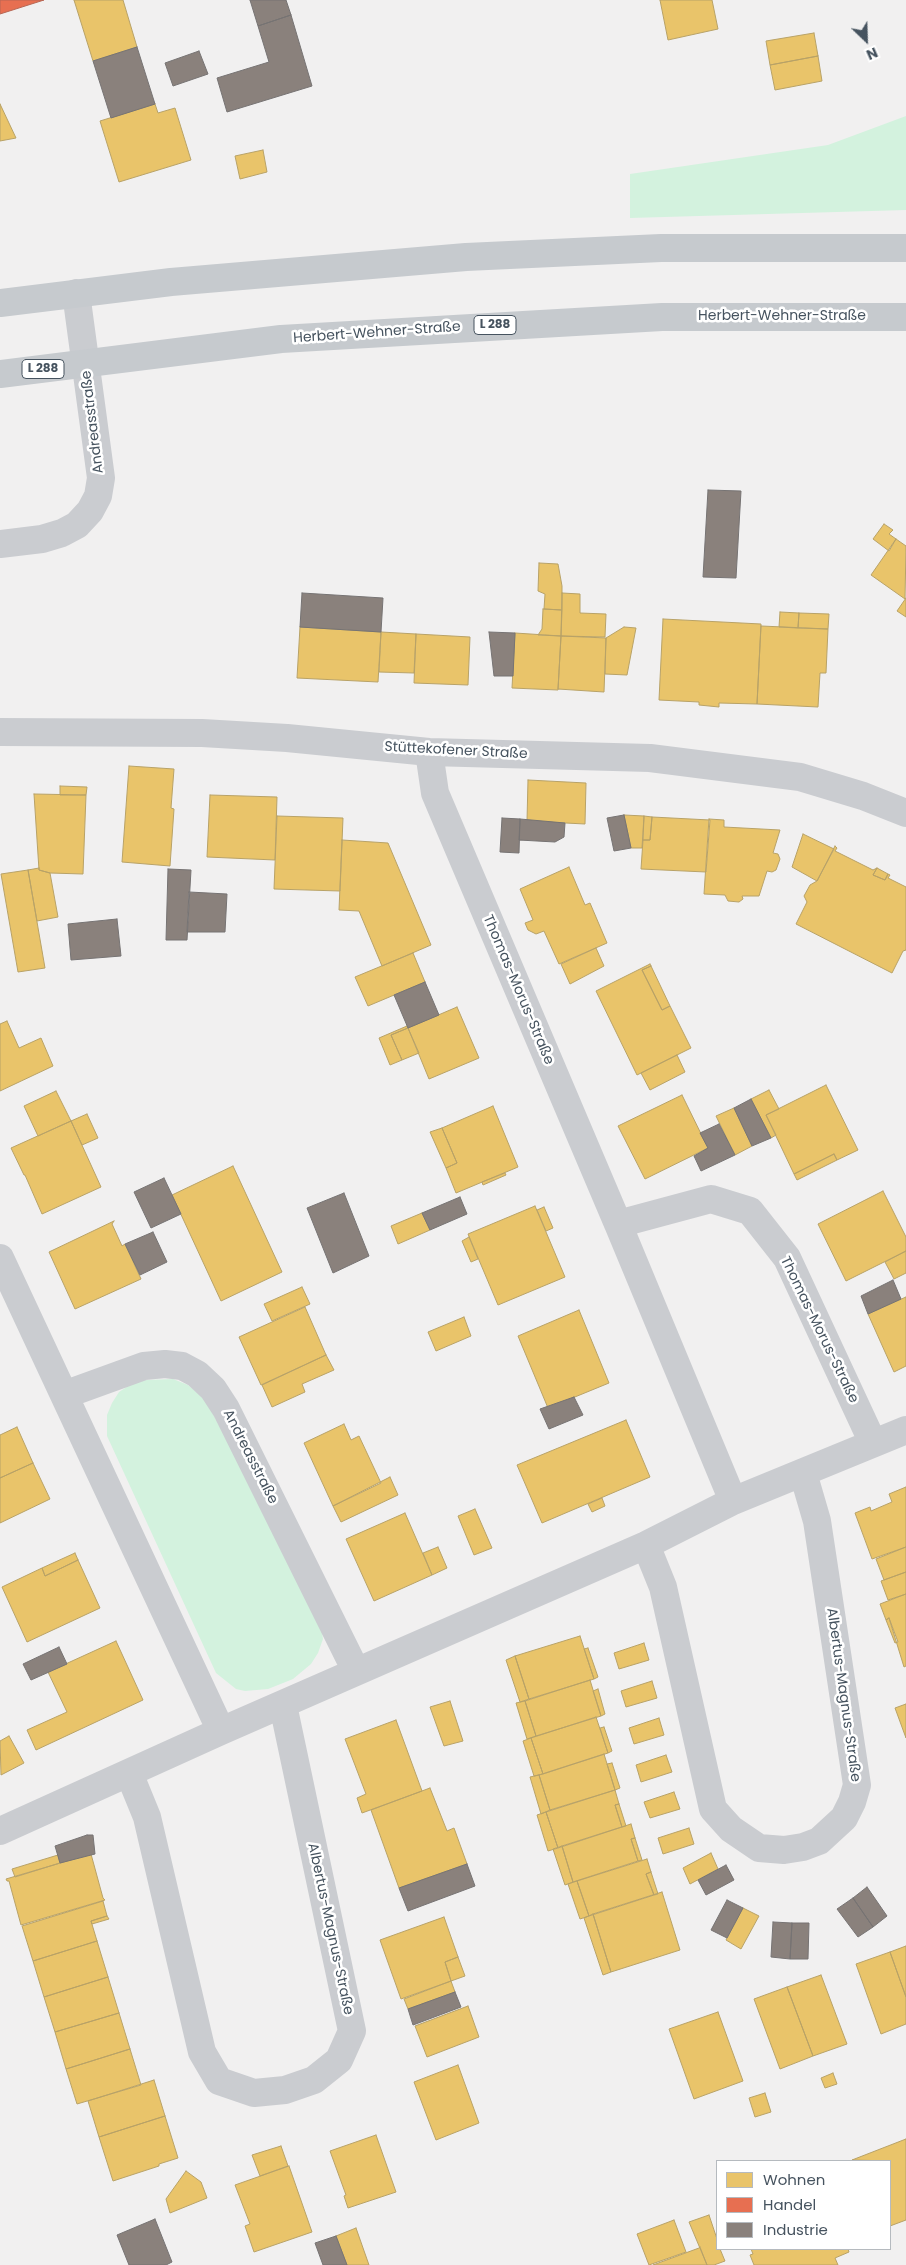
<!DOCTYPE html>
<meta charset="utf-8">
<style>
body{margin:0}
#map{position:relative;width:906px;height:2265px;overflow:hidden;background:#f1f0f0;font-family:Poppins,sans-serif}
canvas{display:block}
.legend{position:absolute;left:716px;top:2160px;width:175px;height:90px;box-sizing:border-box;background:#fff;border:1px solid #b5babf;margin:0;padding:6px 9px;list-style:none;font-size:15px;color:#46535f}
.legend li{display:flex;align-items:center;gap:10px;height:25px}
.legend b{width:25px;border:1px solid #b5babf}
.north{position:absolute;left:841px;top:15px;width:50px;height:50px;-webkit-text-stroke:4px #fff;paint-order:stroke;rotate:156deg;font-size:14px;font-weight:700;line-height:20px;text-align:center;color:#46535f}
.north::after{content:'';display:block;margin:auto;width:18px;height:22px;background:#46535f;clip-path:polygon(50% 0,100% 100%,50% 72%,0 100%)}
</style>
<div id="map">
<canvas width="906" height="2265"></canvas>
<ul class="legend">
<li><b style="height:14px;background:#e9c46a"></b>Wohnen</li>
<li><b style="height:14px;background:#e76f51"></b>Handel</li>
<li><b style="height:14px;background:#8a817c"></b>Industrie</li>
</ul>
<div class="north">N</div>
</div>
<script>
const ctx = document.querySelector('canvas').getContext('2d');
ctx.lineJoin = 'round';
function paint(path, color) { ctx.fillStyle = color; ctx.fill(path, 'evenodd'); }
const shape = rows => new Path2D(rows.map(r => 'M' + r).join(''));
function trace(path, color, width, dash) { ctx.strokeStyle = color; ctx.lineWidth = width; ctx.lineCap = dash ? 'butt' : 'round'; ctx.setLineDash(dash || []); ctx.stroke(path); }
function write(font, color, halo, rows, align = 'center') {
  ctx.font = font + ' Poppins,sans-serif'; ctx.lineWidth = 5; ctx.setLineDash([]); ctx.textBaseline = 'middle'; ctx.strokeStyle = halo; ctx.fillStyle = color; for (const [text, x, y, turn = 0] of rows) {
    ctx.save(); ctx.translate(x, y); ctx.rotate((+turn || 0) * Math.PI / 180); ctx.textAlign = isNaN(turn) ? turn : align; if (halo) ctx.strokeText(text, 0, 0); ctx.fillText(text, 0, 0); ctx.restore();
  }
}
const green = shape([
 [906,116,906,210,630,218,630,174,828,145],
 [173,1379,188,1385,206,1400,321,1626,323,1639,318,1653,311,1664,293,1679,268,1689,245,1691,236,1689,216,1673,107,1436,107,1415,112,1403,119,1392,131,1384,146,1380]
]);
const homes = shape([
 [74,0,123,0,137,47,93,61,74,0],
 [660,0,712,0,718,29,668,40,660,0],
 [814,33,818,56,770,65,766,41,814,33],
 [818,56,822,81,775,90,770,65,818,56],
 [0,104,16,138,0,141,0,104],
 [155,104,158,113,175,108,191,160,119,182,100,121,155,104],
 [263,150,267,172,240,179,235,156,263,150],
 [884,524,893,530,889,534,896,539,889,551,873,539,884,524],
 [896,539,906,546,905,599,871,575,896,539],
 [539,563,558,564,562,586,562,610,544,609,545,594,538,591,539,563],
 [562,593,580,594,580,613,606,614,605,637,561,636,562,593],
 [906,598,906,617,897,611,906,598],
 [543,609,562,610,561,636,538,635,542,629,543,609],
 [780,612,799,613,798,628,779,627,780,612],
 [799,613,829,614,828,629,798,628,799,613],
 [663,619,761,624,757,704,719,703,719,707,699,705,699,702,659,700,663,619],
 [761,626,828,629,826,673,820,673,818,707,757,704,761,626],
 [300,627,381,632,378,682,297,678,300,627],
 [624,627,636,628,627,675,605,674,606,638,624,627],
 [381,632,416,634,414,673,379,672,381,632],
 [515,633,561,636,558,690,512,688,515,633],
 [416,634,470,637,468,685,414,683,416,634],
 [561,636,606,638,604,692,558,689,561,636],
 [129,766,174,769,171,808,174,809,170,866,122,862,129,766],
 [528,780,586,783,585,824,527,821,528,780],
 [60,786,87,787,86,795,60,795,60,786],
 [34,794,86,795,83,874,50,873,39,870,34,794],
 [210,795,277,797,275,860,207,857,210,795],
 [624,815,644,816,642,848,631,848,624,815],
 [277,816,343,818,340,891,274,889,277,816],
 [644,816,652,817,650,840,643,840,644,816],
 [652,817,710,820,706,872,641,869,643,840,650,840,652,817],
 [709,819,724,820,724,827,780,830,773,853,778,854,780,859,776,870,772,872,767,871,759,896,742,896,743,899,739,902,728,901,725,895,704,894,709,819],
 [803,834,834,849,817,881,792,867,803,834],
 [342,840,388,843,431,945,382,966,359,911,339,910,342,840],
 [835,846,837,848,835,851,873,870,877,868,873,875,885,880,888,874,890,875,888,878,906,887,906,950,903,951,892,973,796,924,807,902,804,896,810,885,817,881,835,846],
 [569,867,585,905,590,903,607,943,559,964,544,931,536,934,528,930,525,923,533,920,520,889,569,867],
 [39,868,39,870,50,873,58,917,37,921,28,870,39,868],
 [877,868,888,874,885,880,873,875,877,868],
 [28,870,45,968,18,972,1,874,28,870],
 [596,948,604,966,570,984,561,964,596,948],
 [413,953,425,982,368,1006,355,977,413,953],
 [650,964,651,966,642,970,662,1010,670,1006,691,1048,637,1075,596,991,650,964],
 [651,966,670,1006,662,1010,642,970,651,966],
 [457,1007,479,1058,429,1079,408,1028,457,1007],
 [7,1021,19,1048,41,1038,53,1066,0,1091,0,1024,7,1021],
 [407,1026,408,1028,391,1035,402,1060,390,1065,379,1038,407,1026],
 [408,1028,419,1053,402,1060,391,1035,408,1028],
 [677,1055,685,1072,650,1090,641,1073,677,1055],
 [826,1085,858,1150,837,1160,834,1154,794,1174,766,1115,826,1085],
 [769,1090,779,1109,766,1115,776,1135,771,1138,751,1099,769,1090],
 [56,1091,71,1121,38,1136,24,1106,56,1091],
 [682,1095,708,1148,645,1179,618,1126,682,1095],
 [493,1106,518,1167,456,1193,446,1168,457,1163,442,1128,493,1106],
 [734,1108,752,1146,735,1155,716,1116,734,1108],
 [87,1114,98,1138,82,1145,71,1121,87,1114],
 [71,1121,101,1187,42,1214,25,1175,24,1175,11,1148,71,1121],
 [442,1128,457,1163,446,1168,430,1132,442,1128],
 [834,1154,837,1160,797,1180,794,1174,834,1154],
 [233,1166,282,1272,221,1301,172,1195,233,1166],
 [505,1173,506,1175,483,1185,482,1182,505,1173],
 [883,1191,906,1237,906,1251,846,1281,818,1224,883,1191],
 [535,1206,565,1277,498,1305,468,1234,535,1206],
 [544,1207,553,1228,546,1231,537,1210,544,1207],
 [422,1213,430,1230,398,1244,391,1226,422,1213],
 [114,1221,112,1224,122,1246,125,1244,141,1279,75,1309,49,1252,114,1221],
 [469,1237,478,1259,471,1262,462,1241,469,1237],
 [906,1251,906,1273,894,1279,885,1262,906,1251],
 [302,1287,310,1304,272,1321,264,1304,302,1287],
 [906,1297,906,1366,894,1372,868,1314,906,1297],
 [305,1307,326,1355,261,1385,239,1337,305,1307],
 [579,1310,609,1383,548,1408,518,1336,579,1310],
 [464,1317,471,1336,436,1351,428,1332,464,1317],
 [326,1355,334,1370,302,1384,305,1392,272,1407,262,1385,326,1355],
 [626,1420,650,1477,542,1523,517,1465,626,1420],
 [344,1424,351,1440,359,1436,381,1483,333,1506,304,1443,344,1424],
 [17,1427,33,1463,0,1478,0,1435,17,1427],
 [33,1463,50,1499,0,1523,0,1478,33,1463],
 [390,1477,398,1495,341,1522,333,1506,390,1477],
 [906,1487,906,1547,872,1559,855,1513,870,1507,871,1511,892,1502,889,1494,906,1487],
 [602,1498,605,1506,592,1512,588,1504,602,1498],
 [475,1509,492,1548,474,1555,458,1516,475,1509],
 [405,1513,432,1575,374,1601,346,1539,405,1513],
 [438,1547,447,1568,432,1575,423,1553,438,1547],
 [906,1547,906,1572,884,1580,876,1559,906,1547],
 [75,1553,78,1560,45,1576,42,1568,75,1553],
 [78,1560,100,1608,27,1642,2,1587,42,1568,45,1576,78,1560],
 [906,1572,906,1594,888,1600,881,1581,906,1572],
 [906,1594,906,1666,904,1667,889,1618,886,1620,880,1604,906,1594],
 [889,1618,898,1642,895,1643,886,1620,889,1618],
 [580,1636,594,1679,529,1699,515,1656,580,1636],
 [116,1641,143,1700,36,1750,27,1730,67,1712,48,1672,116,1641],
 [644,1643,649,1660,619,1669,614,1653,644,1643],
 [588,1648,598,1677,594,1679,584,1649,588,1648],
 [515,1656,529,1699,520,1702,506,1660,515,1656],
 [590,1680,601,1716,536,1736,525,1701,590,1680],
 [652,1681,657,1698,626,1707,621,1691,652,1681],
 [598,1689,605,1714,601,1716,593,1691,598,1689],
 [450,1701,463,1741,444,1746,430,1707,450,1701],
 [525,1701,536,1736,527,1739,516,1703,525,1701],
 [906,1704,906,1738,895,1708,906,1704],
 [596,1717,608,1753,543,1774,531,1738,596,1717],
 [659,1718,664,1735,634,1744,629,1728,659,1718],
 [396,1720,422,1791,362,1813,357,1798,366,1794,345,1739,396,1720],
 [604,1727,612,1751,608,1753,600,1728,604,1727],
 [9,1736,24,1763,1,1775,0,1741,9,1736],
 [531,1738,543,1774,534,1776,523,1741,531,1738],
 [604,1754,615,1790,550,1810,539,1775,604,1754],
 [666,1755,672,1772,641,1782,636,1765,666,1755],
 [612,1763,620,1788,615,1790,607,1764,612,1763],
 [539,1775,550,1810,541,1814,530,1777,539,1775],
 [430,1788,447,1831,454,1828,467,1864,399,1888,371,1810,430,1788],
 [615,1790,619,1804,615,1805,622,1827,558,1848,546,1812,615,1790],
 [674,1792,680,1809,650,1818,644,1802,674,1792],
 [619,1804,626,1826,622,1827,615,1805,619,1804],
 [546,1812,558,1848,548,1851,537,1815,546,1812],
 [631,1824,635,1838,631,1839,638,1861,573,1882,562,1846,631,1824],
 [689,1828,694,1844,663,1854,658,1838,689,1828],
 [635,1838,642,1860,638,1861,631,1839,635,1838],
 [562,1846,573,1882,565,1885,553,1849,562,1846],
 [711,1853,718,1869,690,1884,683,1868,711,1853],
 [91,1854,103,1898,105,1900,21,1925,9,1881,7,1881,6,1879,91,1854],
 [58,1855,60,1863,15,1877,12,1869,58,1855],
 [647,1859,651,1872,646,1874,654,1895,589,1916,577,1881,647,1859],
 [651,1872,658,1894,654,1895,646,1874,651,1872],
 [577,1881,589,1916,580,1919,568,1884,577,1881],
 [662,1892,680,1950,611,1972,593,1914,662,1892],
 [103,1901,107,1916,91,1921,97,1941,33,1961,22,1926,103,1901],
 [743,1908,759,1916,741,1949,726,1940,743,1908],
 [593,1914,611,1972,603,1975,584,1918,593,1914],
 [107,1916,109,1919,92,1924,91,1921,107,1916],
 [444,1917,458,1957,445,1962,451,1981,401,1999,380,1940,444,1917],
 [97,1941,108,1977,44,1997,33,1961,97,1941],
 [906,1946,906,1997,890,1952,906,1946],
 [890,1952,906,1997,906,2024,881,2034,856,1964,890,1952],
 [458,1957,465,1976,451,1981,445,1962,458,1957],
 [821,1975,847,2044,813,2056,787,1987,821,1975],
 [108,1977,119,2013,55,2032,44,1997,108,1977],
 [451,1981,455,1992,408,2009,404,1999,451,1981],
 [787,1987,813,2056,780,2069,754,1999,787,1987],
 [468,2006,479,2037,427,2057,415,2026,468,2006],
 [718,2012,743,2081,694,2099,669,2029,718,2012],
 [119,2013,130,2049,66,2069,55,2032,119,2013],
 [130,2049,141,2085,77,2104,66,2069,130,2049],
 [458,2065,479,2123,436,2140,414,2082,458,2065],
 [833,2073,837,2084,825,2088,821,2078,833,2073],
 [154,2080,165,2116,99,2137,88,2101,154,2080],
 [765,2093,771,2112,755,2117,749,2098,765,2093],
 [165,2116,178,2158,159,2164,159,2166,113,2181,99,2137,165,2116],
 [376,2135,396,2192,348,2208,344,2196,346,2195,330,2151,376,2135],
 [906,2139,906,2220,890,2226,890,2161,852,2160,906,2139],
 [281,2146,288,2166,260,2176,252,2155,281,2146],
 [289,2166,312,2232,254,2252,245,2226,250,2224,235,2185,289,2166],
 [186,2171,201,2182,207,2198,170,2213,166,2199,186,2171],
 [709,2215,717,2239,717,2249,720,2249,725,2261,714,2265,707,2265,689,2222,709,2215],
 [674,2220,686,2252,649,2265,637,2234,674,2220],
 [356,2228,369,2265,347,2265,336,2236,356,2228],
 [700,2247,707,2265,653,2265,699,2248,700,2247],
 [751,2249,848,2249,849,2252,835,2258,838,2265,754,2265,750,2255,753,2254,751,2249]
]);
const shops = shape([
 [0,0,44,0,0,14,0,0]
]);
const industry = shape([
 [250,0,286,0,291,15,258,26,250,0],
 [291,15,312,86,227,112,217,78,269,62,258,26,291,15],
 [137,47,155,104,111,118,93,61,137,47],
 [199,51,208,74,173,86,165,63,199,51],
 [708,490,741,491,736,578,703,577,708,490],
 [302,593,383,598,381,632,300,627,302,593],
 [489,632,515,633,513,676,494,676,489,632],
 [624,815,631,848,614,851,607,818,624,815],
 [502,818,520,819,519,853,500,852,502,818],
 [520,819,565,823,564,837,555,842,519,840,520,819],
 [168,869,191,870,187,940,166,940,168,869],
 [189,892,227,894,225,932,187,932,189,892],
 [117,919,121,956,71,960,68,924,117,919],
 [425,982,439,1015,408,1028,394,995,425,982],
 [751,1099,771,1138,752,1146,734,1108,751,1099],
 [719,1124,735,1155,701,1171,694,1156,708,1148,700,1133,719,1124],
 [164,1178,181,1214,151,1228,134,1192,164,1178],
 [344,1193,369,1256,333,1273,307,1208,344,1193],
 [460,1197,467,1214,430,1230,422,1213,460,1197],
 [153,1232,167,1262,140,1275,125,1244,153,1232],
 [893,1280,901,1299,868,1314,861,1296,893,1280],
 [574,1397,583,1415,549,1429,540,1409,574,1397],
 [59,1647,67,1664,31,1680,23,1664,59,1647],
 [87,1835,93,1835,95,1854,60,1863,55,1846,87,1835],
 [467,1864,475,1886,408,1911,399,1888,467,1864],
 [726,1865,734,1880,706,1895,698,1880,726,1865],
 [867,1887,887,1916,873,1927,853,1898,867,1887],
 [853,1898,873,1927,858,1937,837,1909,853,1898],
 [727,1900,743,1908,727,1938,711,1930,727,1900],
 [773,1922,792,1923,790,1959,771,1957,773,1922],
 [792,1923,809,1923,808,1959,790,1959,792,1923],
 [455,1992,461,2007,413,2025,408,2009,455,1992],
 [155,2219,172,2262,166,2265,129,2265,117,2235,155,2219],
 [336,2236,347,2265,323,2265,315,2243,336,2236]
]);
const street = shape([
 [0,544,42,539,62,533,77,525,90,511,98,496,101,478,76,293],
 [0,732,202,733,287,738,429,752,650,758,800,777,863,796,906,813],
 [429,752,435,793,618,1224],
 [0,1258,64,1395],
 [733,1501,618,1224,711,1199,750,1211,787,1258,873,1443],
 [646,1545,663,1587,713,1809,731,1829,759,1848,784,1850,803,1847,819,1841,844,1818,852,1802,857,1785,817,1521,803,1473],
 [221,1731,64,1395,144,1366,165,1364,182,1366,197,1374,213,1389,226,1409,356,1671],
 [129,1773,147,1817,202,2052,219,2081,254,2093,285,2090,314,2080,339,2060,352,2031,283,1705],
 [0,1831,221,1731,646,1545,733,1501,906,1430]
]);
const primary = shape([
 [0,303,171,282,466,257,661,248,906,248],
 [0,374,281,339,662,317,906,317]
]);
const shields = [
 [495,325,42],
 [43,369,42]
];
const shieldNames = [
 ["L 288",495,325],
 ["L 288",43,369]
];
const streetNames = [
 ["Herbert-Wehner-Straße",782,316],
 ["Herbert-Wehner-Straße",377,333,-4],
 ["Andreasstraße",93,422,-97],
 ["Stüttekofener Straße",456,751,3],
 ["Thomas-Morus-Straße",518,990,67],
 ["Thomas-Morus-Straße",819,1330,64],
 ["Andreasstraße",250,1457,63],
 ["Albertus-Magnus-Straße",843,1695,82],
 ["Albertus-Magnus-Straße",330,1929,78]
];
paint(green, '#d3f2de');
paint(homes, '#e9c46a');
trace(homes, '#b8a267', 1);
paint(shops, '#e76f51');
trace(shops, '#b76755', 1);
paint(industry, '#8a817c');
trace(industry, '#767373', 1);
trace(street, '#caccd0', 28);
trace(primary, '#c6cace', 28);
for (const [x, y, w] of shields) { const box = new Path2D(); box.roundRect(x - w / 2, y - 9.5, w, 19, 4); ctx.fillStyle = '#fff'; ctx.fill(box); trace(box, '#46535f', 1); }
write('bold 12px', '#46535f', null, shieldNames);
write('14px', '#46535f', '#fff', streetNames);
</script>
